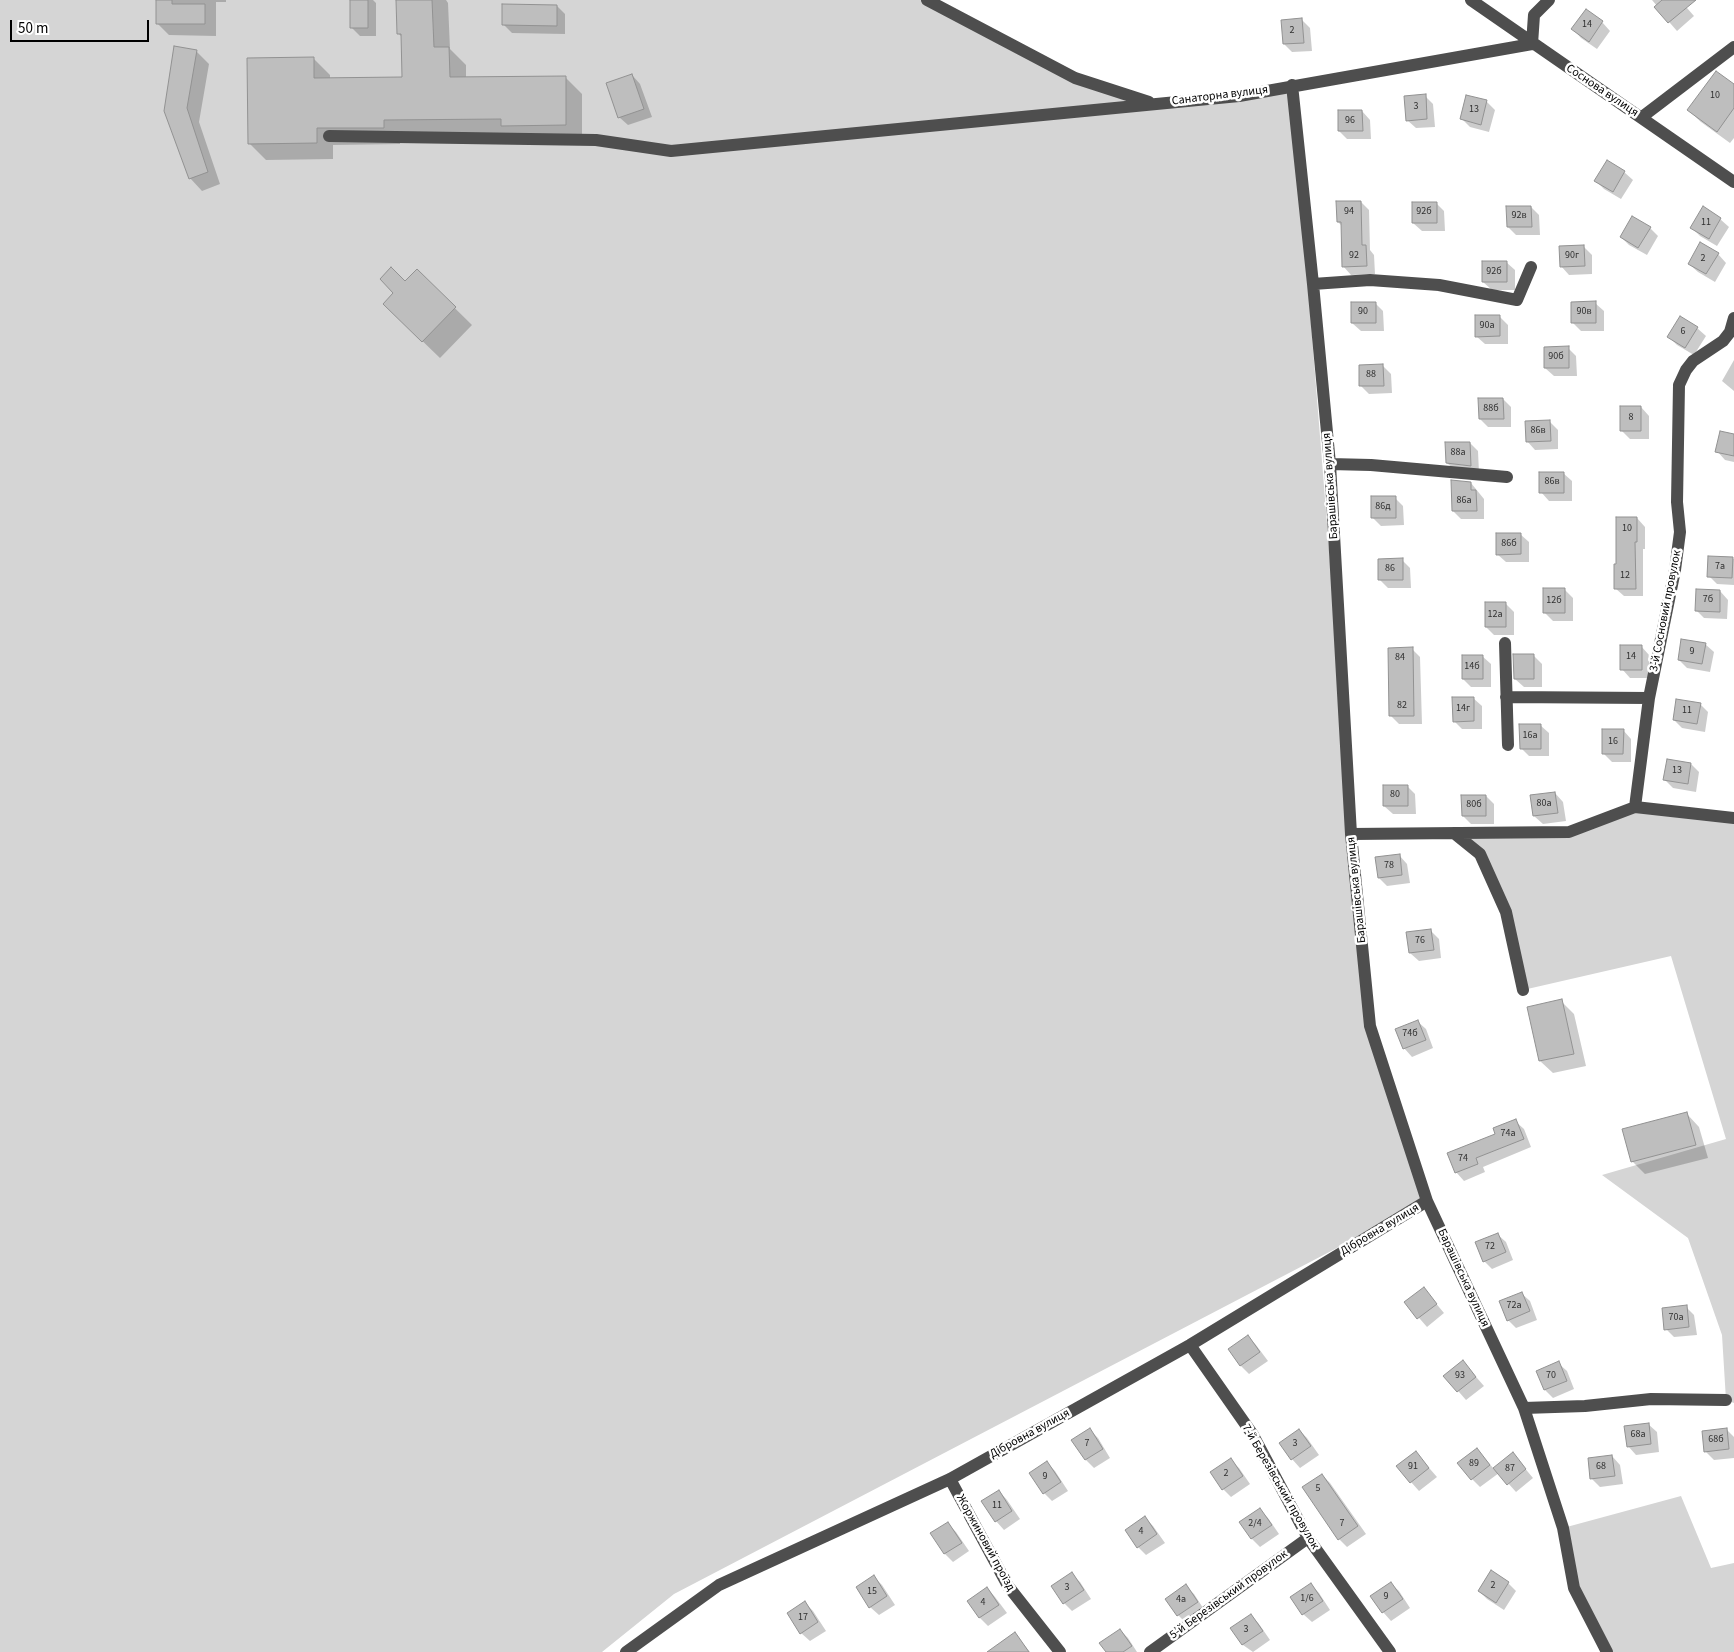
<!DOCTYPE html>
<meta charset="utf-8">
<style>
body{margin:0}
#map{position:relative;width:1734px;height:1652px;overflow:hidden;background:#fff;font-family:"Source Sans 3",sans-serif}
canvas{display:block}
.scale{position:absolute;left:10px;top:20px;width:139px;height:22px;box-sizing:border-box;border:2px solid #000;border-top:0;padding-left:6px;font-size:15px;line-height:18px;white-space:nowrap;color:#000;-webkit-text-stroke:4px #fff;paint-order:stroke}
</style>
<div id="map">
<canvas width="1734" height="1652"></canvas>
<div class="scale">50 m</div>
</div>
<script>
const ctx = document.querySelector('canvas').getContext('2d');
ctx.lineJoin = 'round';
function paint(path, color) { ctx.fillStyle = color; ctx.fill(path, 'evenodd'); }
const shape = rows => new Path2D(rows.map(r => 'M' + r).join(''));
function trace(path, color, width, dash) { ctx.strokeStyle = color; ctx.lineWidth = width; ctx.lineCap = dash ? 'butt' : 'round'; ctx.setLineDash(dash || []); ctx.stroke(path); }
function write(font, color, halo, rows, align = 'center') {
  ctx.font = font + ' "Source Sans 3",sans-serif'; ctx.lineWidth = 5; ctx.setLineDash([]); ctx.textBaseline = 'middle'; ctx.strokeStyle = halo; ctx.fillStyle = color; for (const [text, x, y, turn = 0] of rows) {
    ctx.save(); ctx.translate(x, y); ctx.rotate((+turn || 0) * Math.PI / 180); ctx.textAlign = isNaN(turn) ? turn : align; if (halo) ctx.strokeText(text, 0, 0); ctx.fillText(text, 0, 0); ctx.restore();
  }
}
const green = shape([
 [0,0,927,0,1075,78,1154,104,1292,85,1349,800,1370,1026,1427,1201,674,1594,602,1652,0,1652],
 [1635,807,1734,818,1734,1403,1726,1400,1722,1335,1688,1238,1602,1175,1726,1139,1671,956,1523,990,1506,912,1480,854,1454,833,1569,832],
 [1681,1496,1711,1568,1734,1563,1734,1652,1607,1652,1574,1588,1563,1528]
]);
const shadow = shape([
 [157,0,226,0,226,2,216,2,216,36,169,35,157,23],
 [352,0,373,0,376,3,376,36,360,36,352,28],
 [397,0,446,0,448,3,450,49,466,65,466,78,565,77,582,94,582,141,400,136,400,144,333,145,333,159,266,160,249,143,313,58,330,75,330,79,403,79,403,38,398,33],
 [1652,0,1680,0,1694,16,1677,31,1656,7,1657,6],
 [557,6,565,14,565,34,512,33,504,25],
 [1586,11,1602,22,1610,31,1597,49,1581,38,1573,29],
 [1302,20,1310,28,1312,51,1292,52,1284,44],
 [196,51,209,64,199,122,220,184,202,191,190,178,165,111],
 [632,75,640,84,652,117,628,125,619,117],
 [1734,85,1734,138,1730,143,1701,122,1688,110],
 [1425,96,1433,104,1435,127,1416,128,1407,120],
 [1486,101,1495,110,1489,132,1470,127,1462,119],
 [1362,111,1370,120,1371,139,1347,139,1339,131],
 [1624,172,1633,180,1621,199,1604,189,1596,181],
 [1361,202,1369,210,1370,250,1374,255,1375,274,1351,275,1343,266,1342,226,1338,222],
 [1436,203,1444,211,1445,231,1422,231,1413,223],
 [1531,207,1539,215,1540,235,1516,235,1508,227],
 [1720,219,1729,227,1717,246,1700,236,1692,228],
 [1650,228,1658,236,1647,255,1629,245,1621,237],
 [1584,247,1592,255,1592,274,1569,275,1561,266],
 [1718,254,1726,263,1715,282,1698,272,1689,264],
 [1506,262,1515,270,1515,290,1492,290,1483,282],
 [417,271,472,325,440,358,384,304],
 [1375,303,1383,311,1384,331,1361,331,1352,323],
 [1595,303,1604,311,1604,331,1581,331,1573,323],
 [1499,316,1508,325,1508,344,1485,344,1476,336],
 [1697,328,1706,336,1694,355,1677,345,1669,337],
 [1568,348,1576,356,1577,376,1554,376,1545,368],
 [1734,360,1734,391,1722,381],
 [1383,366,1391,374,1392,393,1369,394,1360,385],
 [1503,399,1511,407,1511,427,1488,427,1480,419],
 [1641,407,1649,416,1649,439,1630,439,1621,430],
 [1550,422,1558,430,1558,449,1535,450,1527,441],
 [1734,435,1734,462,1725,460,1717,451],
 [1470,443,1478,451,1479,473,1456,471,1447,463],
 [1563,473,1572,481,1572,501,1549,501,1541,492],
 [1471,483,1484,499,1484,519,1461,519,1453,511],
 [1395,498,1403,506,1404,525,1381,526,1372,517],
 [1637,518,1645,527,1645,549,1643,549,1643,596,1624,596,1615,588,1617,565],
 [1520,534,1529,542,1529,562,1506,562,1497,554],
 [1732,558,1734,559,1734,585,1717,584,1709,576],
 [1402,560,1410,568,1411,588,1388,588,1379,579],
 [1564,589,1573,598,1573,621,1553,621,1545,613],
 [1720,591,1728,600,1727,619,1704,618,1696,610],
 [1506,604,1514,612,1514,635,1494,635,1486,627],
 [1705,644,1714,652,1710,672,1687,668,1679,660],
 [1641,646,1649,655,1650,678,1630,678,1622,669],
 [1412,649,1420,657,1422,724,1399,724,1391,716],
 [1482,656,1491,664,1491,687,1471,687,1463,679],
 [1534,656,1542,664,1542,687,1524,687,1515,679],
 [1473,698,1482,706,1482,729,1462,729,1454,721],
 [1700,704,1708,712,1705,732,1682,728,1674,720],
 [1540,725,1549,733,1549,756,1529,756,1521,748],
 [1623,730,1631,739,1631,762,1612,762,1604,754],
 [1668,760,1691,764,1699,772,1696,792,1673,788,1665,780],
 [1407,786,1415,794,1416,814,1393,814,1384,806],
 [1555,793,1563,802,1566,821,1543,824,1534,816,1532,796],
 [1486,796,1494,804,1494,824,1471,824,1463,816],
 [1399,855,1407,864,1410,883,1387,886,1379,878],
 [1430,930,1439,939,1441,958,1419,961,1410,953,1408,933],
 [1561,1001,1574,1014,1586,1066,1553,1073,1540,1061],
 [1417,1021,1426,1029,1433,1048,1412,1057,1404,1048],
 [1687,1114,1699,1127,1708,1158,1645,1174,1632,1161],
 [1515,1121,1524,1129,1531,1147,1483,1167,1485,1172,1464,1181,1456,1172,1497,1135],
 [1497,1234,1506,1242,1513,1260,1492,1269,1484,1261],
 [1424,1289,1444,1313,1427,1327,1406,1303],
 [1521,1293,1530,1301,1537,1320,1516,1328,1508,1320],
 [1686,1307,1694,1315,1697,1335,1674,1337,1666,1329],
 [1248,1337,1256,1345,1268,1361,1249,1374,1241,1366,1230,1349],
 [1463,1362,1484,1386,1466,1400,1445,1376],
 [1558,1363,1567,1371,1574,1389,1553,1398,1545,1390],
 [1648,1424,1657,1432,1659,1452,1636,1455,1628,1446],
 [1089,1429,1098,1438,1110,1458,1094,1468,1086,1460,1073,1440],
 [1726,1429,1734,1437,1734,1458,1714,1460,1706,1452,1703,1432],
 [1299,1430,1307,1438,1319,1455,1300,1468,1292,1459],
 [1477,1450,1494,1469,1513,1454,1533,1478,1516,1492,1499,1473,1480,1487,1472,1479],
 [1416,1453,1437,1477,1419,1491,1411,1482],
 [1612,1456,1620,1465,1623,1484,1600,1487,1591,1478],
 [1230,1460,1239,1468,1250,1484,1231,1497,1223,1489],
 [1047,1463,1055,1471,1068,1491,1052,1501,1044,1493],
 [1322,1475,1330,1483,1366,1534,1347,1547,1339,1539],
 [999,1491,1007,1500,1020,1519,1004,1530,996,1521],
 [1259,1510,1268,1518,1279,1534,1260,1547,1252,1539,1241,1522],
 [1145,1518,1153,1526,1165,1543,1146,1555,1138,1547],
 [948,1524,956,1532,969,1551,953,1562,945,1554,932,1534],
 [1071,1574,1080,1582,1091,1599,1072,1611,1064,1603],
 [874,1577,882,1585,895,1605,879,1615,870,1607],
 [1390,1583,1399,1591,1410,1608,1391,1621,1383,1612,1372,1596],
 [1508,1583,1516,1591,1504,1610,1487,1599,1479,1591],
 [1311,1585,1319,1593,1330,1610,1312,1622,1303,1614,1292,1598],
 [1185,1586,1194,1594,1205,1611,1186,1623,1178,1615],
 [987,1588,995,1597,1007,1613,988,1626,980,1618,968,1601],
 [805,1603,813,1611,826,1631,810,1641,801,1633],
 [1251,1615,1259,1624,1270,1640,1253,1652,1243,1645,1232,1628],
 [1120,1630,1128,1638,1137,1652,1107,1652],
 [1015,1634,1030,1652,1000,1652]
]);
const building = shape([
 [156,0,172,0,172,4,205,4,205,24,156,24,156,0],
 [350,0,368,0,368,28,350,28,350,0],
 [396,0,432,0,434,47,449,47,450,77,566,76,566,125,501,126,501,119,384,120,384,128,317,128,317,143,248,144,247,58,314,57,314,78,402,77,401,34,397,34,396,0],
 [1662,0,1696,0,1668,23,1654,7,1662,0],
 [502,4,557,5,557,26,502,25,502,4],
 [1586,9,1603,21,1589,42,1571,29,1586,9],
 [1302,18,1304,43,1283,44,1281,20,1302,18],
 [174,46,197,50,187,108,208,172,189,179,164,111,174,46],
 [1716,71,1734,84,1734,108,1717,132,1687,110,1716,71],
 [632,74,644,109,618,118,606,83,632,74],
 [1426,94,1427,119,1406,121,1404,96,1426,94],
 [1466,95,1487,100,1481,125,1460,119,1466,95],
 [1338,110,1362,110,1363,131,1338,131,1338,110],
 [1607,160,1625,171,1613,192,1594,181,1607,160],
 [1336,201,1361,201,1362,245,1366,245,1367,266,1342,267,1341,222,1337,222,1336,201],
 [1412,202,1437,202,1437,223,1412,223,1412,202],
 [1506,206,1531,206,1532,227,1507,227,1506,206],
 [1703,206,1721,218,1709,239,1690,228,1703,206],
 [1632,216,1651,227,1638,248,1620,237,1632,216],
 [1700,242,1719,253,1706,274,1688,264,1700,242],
 [1584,245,1585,266,1560,267,1559,246,1584,245],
 [1482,261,1507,261,1507,282,1482,282,1482,261],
 [391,267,405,281,417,269,456,307,422,342,383,304,393,293,380,279,391,267],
 [1596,301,1596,323,1571,323,1571,302,1596,301],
 [1351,302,1376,302,1376,323,1351,323,1351,302],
 [1475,315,1500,315,1500,336,1475,337,1475,315],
 [1680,316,1698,327,1685,348,1667,337,1680,316],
 [1569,346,1569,368,1544,368,1544,347,1569,346],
 [1383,364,1384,386,1359,386,1359,365,1383,364],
 [1478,398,1503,398,1504,419,1479,419,1478,398],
 [1620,406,1641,406,1641,431,1620,431,1620,406],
 [1550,420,1551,441,1526,442,1525,421,1550,420],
 [1720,431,1734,434,1734,456,1715,452,1720,431],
 [1445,442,1470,442,1471,466,1446,463,1445,442],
 [1539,472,1564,472,1564,493,1539,493,1539,472],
 [1451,480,1471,482,1471,490,1476,490,1477,511,1452,511,1451,480],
 [1371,496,1396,496,1396,518,1371,518,1371,496],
 [1616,517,1637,517,1637,542,1635,542,1636,589,1614,589,1614,564,1616,564,1616,517],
 [1496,533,1521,533,1521,554,1496,555,1496,533],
 [1708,556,1733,557,1732,578,1707,577,1708,556],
 [1403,558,1403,580,1378,580,1378,559,1403,558],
 [1543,588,1565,588,1565,613,1543,613,1543,588],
 [1696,589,1720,590,1720,612,1695,611,1696,589],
 [1485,602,1506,602,1506,627,1485,627,1485,602],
 [1681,639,1706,643,1702,664,1678,660,1681,639],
 [1620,645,1642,645,1642,670,1620,670,1620,645],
 [1413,647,1414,716,1389,716,1388,648,1413,647],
 [1513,654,1534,654,1534,679,1514,679,1513,654],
 [1462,655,1483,655,1483,679,1462,679,1462,655],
 [1452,697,1474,697,1474,721,1453,722,1452,697],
 [1676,699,1701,703,1697,724,1673,720,1676,699],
 [1519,724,1541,724,1541,749,1520,749,1519,724],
 [1602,729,1624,729,1623,754,1602,754,1602,729],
 [1667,759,1691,763,1688,784,1663,780,1667,759],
 [1383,785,1408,785,1408,806,1383,806,1383,785],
 [1555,792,1558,813,1533,816,1530,795,1555,792],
 [1461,795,1486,795,1486,816,1462,816,1461,795],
 [1400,854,1402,875,1378,878,1375,857,1400,854],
 [1431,929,1434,950,1409,953,1406,932,1431,929],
 [1562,999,1574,1054,1539,1061,1527,1007,1562,999],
 [1418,1020,1426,1040,1403,1049,1395,1029,1418,1020],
 [1687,1112,1696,1145,1631,1162,1622,1129,1687,1112],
 [1516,1119,1524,1139,1476,1158,1478,1164,1455,1173,1447,1153,1495,1134,1493,1128,1516,1119],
 [1498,1233,1506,1252,1483,1262,1475,1242,1498,1233],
 [1424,1287,1437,1304,1417,1319,1404,1302,1424,1287],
 [1522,1292,1530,1311,1507,1321,1499,1301,1522,1292],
 [1687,1305,1689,1327,1664,1330,1662,1308,1687,1305],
 [1248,1335,1260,1352,1240,1366,1228,1349,1248,1335],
 [1463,1360,1476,1377,1457,1392,1443,1376,1463,1360],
 [1559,1361,1567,1381,1544,1390,1536,1371,1559,1361],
 [1649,1423,1651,1444,1627,1447,1624,1426,1649,1423],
 [1090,1428,1103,1449,1085,1460,1071,1440,1090,1428],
 [1727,1428,1729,1449,1704,1452,1702,1431,1727,1428],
 [1299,1429,1311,1446,1291,1460,1279,1443,1299,1429],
 [1477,1448,1490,1465,1471,1480,1457,1463,1477,1448],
 [1416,1451,1429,1468,1410,1483,1396,1466,1416,1451],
 [1513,1452,1526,1469,1507,1485,1493,1468,1513,1452],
 [1612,1455,1615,1476,1590,1479,1588,1458,1612,1455],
 [1231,1458,1243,1476,1222,1490,1210,1472,1231,1458],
 [1047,1461,1061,1482,1043,1494,1029,1473,1047,1461],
 [1322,1474,1358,1526,1338,1540,1302,1487,1322,1474],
 [999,1490,1012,1511,995,1522,981,1501,999,1490],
 [1260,1508,1272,1525,1251,1539,1239,1522,1260,1508],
 [1145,1516,1157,1534,1137,1548,1125,1530,1145,1516],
 [948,1522,962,1543,944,1554,930,1533,948,1522],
 [1491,1570,1509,1582,1496,1603,1478,1591,1491,1570],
 [1072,1572,1084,1590,1063,1604,1051,1586,1072,1572],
 [874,1575,887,1596,869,1608,856,1587,874,1575],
 [1391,1582,1403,1599,1382,1613,1370,1596,1391,1582],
 [1311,1583,1323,1601,1302,1615,1290,1597,1311,1583],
 [1186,1584,1198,1602,1177,1616,1165,1599,1186,1584],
 [987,1587,999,1605,979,1618,967,1601,987,1587],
 [805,1601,818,1622,800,1634,787,1613,805,1601],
 [1251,1614,1263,1631,1242,1645,1230,1628,1251,1614],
 [1120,1629,1132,1646,1123,1652,1106,1652,1099,1643,1120,1629],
 [1015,1632,1029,1652,987,1652,1015,1632]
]);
const minor = shape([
 [927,0,1075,78,1149,102],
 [1471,0,1734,182],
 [1292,85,1313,284,1330,464,1351,834,1370,1026,1427,1201,1524,1408,1563,1528,1574,1588,1607,1652],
 [1642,117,1734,47],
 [329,136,596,140,671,151,1239,96,1532,44,1534,15,1549,0],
 [1313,284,1370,280,1439,285,1517,300,1531,267],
 [1330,464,1371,465,1507,477],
 [1505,643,1508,745],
 [1506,697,1649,698],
 [1635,807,1649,698,1675,570,1680,532,1677,502,1679,385,1686,370,1693,361,1723,341,1730,332,1734,318],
 [1454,833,1480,854,1506,912,1523,990],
 [1351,834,1569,832,1635,807,1734,818],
 [1190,1345,1253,1435,1308,1538,1390,1652],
 [1524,1408,1585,1406,1651,1399,1726,1400],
 [950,1479,1008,1586,1060,1652],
 [626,1652,719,1585,950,1479,1190,1345,1427,1201],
 [1150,1652,1308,1538]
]);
const numberNames = [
 ["14",1587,25],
 ["2",1292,31],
 ["10",1715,96],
 ["3",1416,107],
 ["13",1474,110],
 ["96",1350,121],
 ["94",1349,212],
 ["92б",1424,212],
 ["92в",1519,216],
 ["11",1706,223],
 ["92",1354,256],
 ["90г",1572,256],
 ["2",1703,259],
 ["92б",1494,272],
 ["90",1363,312],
 ["90в",1584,312],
 ["90а",1487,326],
 ["6",1683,332],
 ["90б",1556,357],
 ["88",1371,375],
 ["88б",1491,409],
 ["8",1631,418],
 ["86в",1538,431],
 ["88а",1458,453],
 ["86в",1552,482],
 ["86а",1464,501],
 ["86д",1383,507],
 ["10",1627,529],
 ["86б",1509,544],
 ["7а",1720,567],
 ["86",1390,569],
 ["12",1625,576],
 ["7б",1708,600],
 ["12б",1554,601],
 ["12а",1495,615],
 ["9",1692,652],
 ["14",1631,657],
 ["84",1400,658],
 ["14б",1472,667],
 ["82",1402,706],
 ["14г",1463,709],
 ["11",1687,711],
 ["16а",1530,736],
 ["16",1613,742],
 ["13",1677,771],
 ["80",1395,795],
 ["80а",1544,804],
 ["80б",1474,805],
 ["78",1389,866],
 ["76",1420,941],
 ["74б",1410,1034],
 ["74а",1508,1134],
 ["74",1463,1159],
 ["72",1490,1247],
 ["72а",1514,1306],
 ["70а",1676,1318],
 ["93",1460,1376],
 ["70",1551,1376],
 ["68а",1638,1435],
 ["68б",1716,1440],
 ["7",1087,1444],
 ["3",1295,1444],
 ["89",1474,1464],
 ["91",1413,1467],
 ["68",1601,1467],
 ["87",1510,1469],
 ["2",1226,1474],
 ["9",1045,1477],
 ["5",1318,1489],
 ["11",997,1506],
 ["2/4",1255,1524],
 ["7",1342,1524],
 ["4",1141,1532],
 ["2",1493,1586],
 ["3",1067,1588],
 ["15",872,1592],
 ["9",1386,1597],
 ["1/6",1307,1599],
 ["4а",1181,1600],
 ["4",983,1603],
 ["17",803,1618],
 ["3",1246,1630]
];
const streetNames = [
 ["Соснова вулиця",1602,91,34],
 ["Санаторна вулиця",1220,96,-7],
 ["Барашівська вулиця",1331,486,-94],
 ["3-й Сосновий провулок",1666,611,-79],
 ["Барашівська вулиця",1357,890,-96],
 ["Дібровна вулиця",1380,1230,-31],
 ["Барашівська вулиця",1463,1278,65],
 ["Дібровна вулиця",1030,1434,-29],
 ["7-й Березівський провулок",1280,1487,60],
 ["Жоржиновий проїзд",985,1543,61],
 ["5-й Березівський провулок",1229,1595,-36]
];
paint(green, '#d5d5d5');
paint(shadow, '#0003');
paint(building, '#bebebe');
trace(building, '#929292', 1);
trace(minor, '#4e4e4e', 12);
write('10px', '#303030', null, numberNames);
write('12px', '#000', '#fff', streetNames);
</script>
